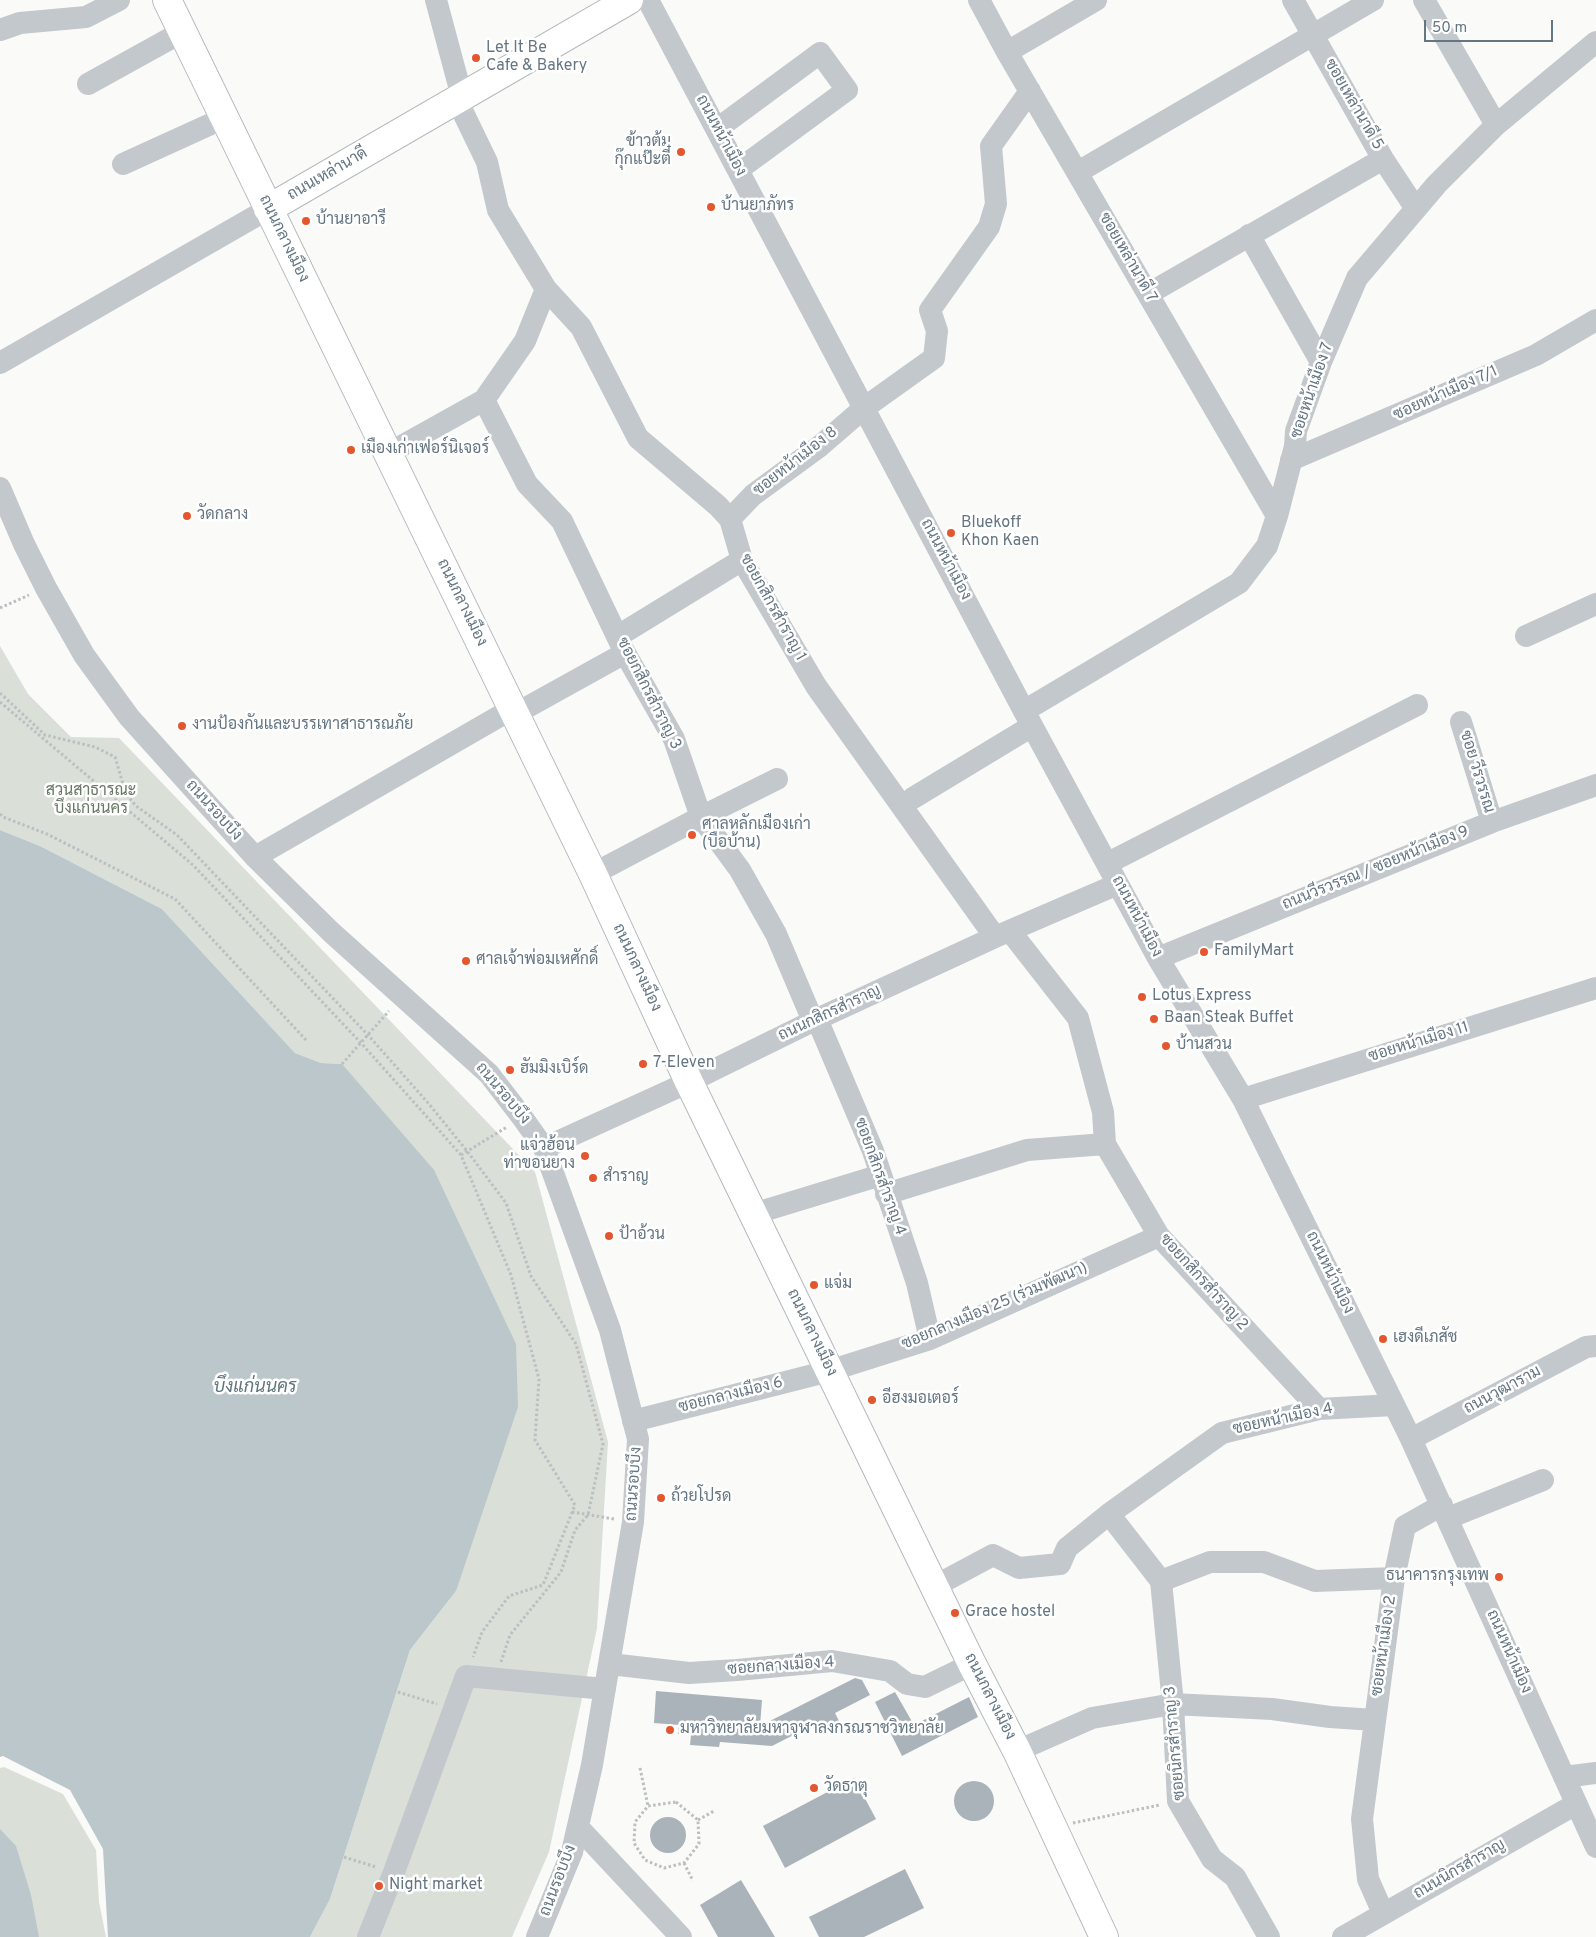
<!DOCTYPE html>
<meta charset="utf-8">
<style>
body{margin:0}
#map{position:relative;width:1596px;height:1937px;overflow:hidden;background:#fafaf8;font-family:Overpass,sans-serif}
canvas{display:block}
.scale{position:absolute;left:1424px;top:20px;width:129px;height:22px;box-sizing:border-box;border:2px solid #657683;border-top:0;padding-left:6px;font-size:15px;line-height:18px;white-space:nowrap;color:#657683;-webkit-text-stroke:4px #fff;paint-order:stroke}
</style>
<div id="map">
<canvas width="1596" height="1937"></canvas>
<div class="scale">50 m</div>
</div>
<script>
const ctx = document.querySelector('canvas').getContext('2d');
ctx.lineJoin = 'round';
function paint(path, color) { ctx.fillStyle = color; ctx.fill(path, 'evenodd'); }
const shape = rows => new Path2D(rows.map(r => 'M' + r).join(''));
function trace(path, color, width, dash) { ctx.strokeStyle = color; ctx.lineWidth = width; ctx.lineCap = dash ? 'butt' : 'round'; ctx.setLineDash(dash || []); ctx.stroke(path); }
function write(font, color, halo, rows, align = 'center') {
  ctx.font = font + ' Overpass,Sarabun,sans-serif'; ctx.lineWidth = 5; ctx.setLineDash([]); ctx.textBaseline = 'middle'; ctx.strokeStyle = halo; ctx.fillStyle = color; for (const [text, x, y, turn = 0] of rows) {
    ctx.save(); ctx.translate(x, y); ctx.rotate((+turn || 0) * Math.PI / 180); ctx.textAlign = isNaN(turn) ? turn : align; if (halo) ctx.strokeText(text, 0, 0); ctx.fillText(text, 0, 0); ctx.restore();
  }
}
const green = shape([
 [0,646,28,694,71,737,119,738,535,1172,608,1442,597,1628,549,1852,512,1937,310,1937,330,1899,410,1650,456,1591,342,1064,321,1063,295,1053,162,909,40,846,0,830],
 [4,1767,63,1794,96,1850,99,1902,106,1937,0,1937,0,1768]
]);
const water = shape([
 [0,830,40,846,162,909,295,1053,321,1063,342,1064,434,1170,516,1344,518,1407,456,1591,410,1650,330,1899,310,1937,108,1937,103,1849,70,1790,3,1756,0,1757],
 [0,1829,16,1846,31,1895,39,1937,0,1937]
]);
const building = shape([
 [855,1678,862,1680,870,1695,835,1713,839,1721,817,1733,813,1725,772,1746,720,1742,719,1747,690,1745,691,1735,678,1734,679,1725,654,1723,656,1691,762,1700,760,1726],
 [895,1692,914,1725,969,1697,978,1717,902,1756,875,1702],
 [854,1778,876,1819,785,1868,763,1826],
 '954 1801a20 20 0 1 1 40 0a20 20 0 1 1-40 0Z',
 '650 1835a18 18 0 1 1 36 0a18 18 0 1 1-36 0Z',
 [905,1869,924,1908,864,1937,819,1937,809,1917],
 [741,1880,775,1937,718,1937,700,1905]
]);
const path = shape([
 [0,608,29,595],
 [0,693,45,735,95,747,115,757,126,794,136,806,177,835,368,1035,429,1104,467,1151,506,1203,531,1276,576,1344,603,1444,588,1515,575,1530,561,1572,510,1635,501,1662],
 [0,702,193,865,361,1043,461,1155,511,1275,539,1379,535,1440,575,1505,543,1585,509,1596,482,1632,473,1657],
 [0,814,3,817,47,834,175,899,306,1040],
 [342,1064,389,1011],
 [461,1155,507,1127],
 [572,1512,614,1519],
 [398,1692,437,1704],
 [640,1768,648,1806],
 [676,1802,698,1820,699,1844,684,1863,664,1868,645,1860,634,1843,635,1822,648,1806,676,1802],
 [698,1820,714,1811],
 [1073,1823,1160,1805],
 [344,1857,376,1867],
 [684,1863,693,1881]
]);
const minor = shape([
 [436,0,462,97],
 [648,0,1024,711,1158,958,1243,1099,1411,1439,1596,1847],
 [979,0,1007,52,1277,516],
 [1293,0,1383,159,1416,209],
 [1424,0,1496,125],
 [0,30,20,23,86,17,119,0],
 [1007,52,1096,0],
 [88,84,182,32],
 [457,100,487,162,498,210,546,289,581,327,638,438,718,506,730,519,742,560,816,686,995,937],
 [717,129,820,53,847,90,738,170],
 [123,164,224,118],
 [1078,172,1373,0],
 [1249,235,1321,362],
 [1148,294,1383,159],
 [0,363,268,209],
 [484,400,527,484,562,521,625,653,674,739,701,817,740,870,776,934,813,1021],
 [389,453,484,400,525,341,546,289],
 [1291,460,1536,355,1596,320],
 [0,488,24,544,46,588,84,655,129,717,255,857,331,932,489,1074,522,1117,544,1148,610,1330,638,1439,633,1522,592,1765,572,1852,537,1937],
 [730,519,753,495,820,446,864,408,934,358,937,331,930,310,989,227,996,204,991,146,1030,91],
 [618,636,742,560],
 [1526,636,1596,604],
 [1024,711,1239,583,1267,546,1277,516,1295,446,1296,431,1321,362,1357,278,1437,184,1496,125,1596,42],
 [515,714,625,653],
 [1461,722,1492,822],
 [913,798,1032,726],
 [255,857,512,709],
 [1108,863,1417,705],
 [593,874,701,817,777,779],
 [1010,931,1078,1018,1103,1112,1105,1144,1159,1236,1319,1409],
 [1158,958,1492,822,1596,785],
 [817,1019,873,1151,917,1283,930,1339],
 [1243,1099,1596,988],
 [544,1148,689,1082,813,1021,995,937,1118,884],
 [886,1194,1027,1150,1105,1144],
 [753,1214,881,1175],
 [633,1421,829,1371,930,1339,1159,1236],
 [1411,1439,1586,1347,1596,1346],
 [1109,1514,1161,1581],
 [1448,1518,1543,1480],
 [1161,1581,1173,1704,1178,1801,1212,1859,1235,1877,1269,1937],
 [1161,1581,1210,1562,1264,1562,1315,1581,1394,1578],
 [935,1586,993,1555,1019,1568,1060,1564,1067,1548,1109,1514,1222,1433,1319,1409,1394,1405],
 [610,1664,689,1673,737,1670,832,1661,890,1671,907,1684,925,1687,972,1664],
 [1017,1751,1092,1718,1173,1704,1272,1709,1330,1717,1374,1720],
 [1564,1777,1596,1773],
 [578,1827,681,1937],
 [1383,1913,1368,1879,1362,1819,1394,1578,1405,1526,1442,1505],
 [368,1937,394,1872,466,1676,605,1689],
 [1343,1937,1576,1804]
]);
const major = shape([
 [167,0,593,874,689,1082,972,1664,1017,1751,1104,1937],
 [268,209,629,0]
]);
const markers = [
 [476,58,5,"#e4572e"],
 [681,152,5,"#e4572e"],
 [711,207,5,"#e4572e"],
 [306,221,5,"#e4572e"],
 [351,450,5,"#e4572e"],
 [187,516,5,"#e4572e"],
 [951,533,5,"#e4572e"],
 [182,726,5,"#e4572e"],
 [692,835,5,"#e4572e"],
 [1204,952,5,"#e4572e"],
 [466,961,5,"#e4572e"],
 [1142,997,5,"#e4572e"],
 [1154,1019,5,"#e4572e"],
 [1166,1046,5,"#e4572e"],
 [643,1064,5,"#e4572e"],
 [510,1070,5,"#e4572e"],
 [585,1156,5,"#e4572e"],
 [593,1178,5,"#e4572e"],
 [609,1236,5,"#e4572e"],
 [814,1285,5,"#e4572e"],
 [1383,1339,5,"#e4572e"],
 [872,1400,5,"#e4572e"],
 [661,1498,5,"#e4572e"],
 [1499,1577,5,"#e4572e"],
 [955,1613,5,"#e4572e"],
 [670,1730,5,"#e4572e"],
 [814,1788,5,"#e4572e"],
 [379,1886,5,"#e4572e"]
];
const poiNames = [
 ["Let It Be",486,49],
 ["Cafe & Bakery",486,67],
 ["ข้าวต้ม",671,143,"right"],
 ["กุ๊กแป๊ะตี๋",671,161,"right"],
 ["บ้านยาภัทร",721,207],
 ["บ้านยาอารี",316,221],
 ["เมืองเก่าเฟอร์นิเจอร์",361,450],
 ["วัดกลาง",197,516],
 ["Bluekoff",961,524],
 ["Khon Kaen",961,542],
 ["งานป้องกันและบรรเทาสาธารณภัย",192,726],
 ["ศาลหลักเมืองเก่า",702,826],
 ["(บือบ้าน)",702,844],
 ["FamilyMart",1214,952],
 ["ศาลเจ้าพ่อมเหศักดิ์",476,961],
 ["Lotus Express",1152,997],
 ["Baan Steak Buffet",1164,1019],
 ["บ้านสวน",1176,1046],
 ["7-Eleven",653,1064],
 ["ฮัมมิงเบิร์ด",520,1070],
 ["แจ่วฮ้อน",575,1147,"right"],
 ["ท่าขอนยาง",575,1165,"right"],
 ["สำราญ",603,1178],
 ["ป้าอ้วน",619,1236],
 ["แจ่ม",824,1285],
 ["เฮงดีเภสัช",1393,1339],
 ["อีฮงมอเตอร์",882,1400],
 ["ถ้วยโปรด",671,1498],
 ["ธนาคารกรุงเทพ",1489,1577,"right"],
 ["Grace hostel",965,1613],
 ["มหาวิทยาลัยมหาจุฬาลงกรณราชวิทยาลัย",680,1730],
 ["วัดธาตุ",824,1788],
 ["Night market",389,1886]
];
const streetNames = [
 ["ซอยเหล่านาดี 5",1353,105,60],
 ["ถนนหน้าเมือง",720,136,62],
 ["ถนนเหล่านาดี",328,175,-30],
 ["ถนนกลางเมือง",283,239,64],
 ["ซอยเหล่านาดี 7",1127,258,60],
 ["ซอยหน้าเมือง 7",1313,391,-71],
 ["ซอยหน้าเมือง 7/1",1446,394,-24],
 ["ซอยหน้าเมือง 8",796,462,-38],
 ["ถนนหน้าเมือง",945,560,62],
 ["ถนนกลางเมือง",461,603,64],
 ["ซอยกสิกรสำราญ 1",772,608,61],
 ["ซอยกสิกรสำราญ 3",648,694,63],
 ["ซอย วีรวรรณ",1476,772,73],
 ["ถนนรอบบึง",213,811,48],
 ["ถนนวีรวรรณ / ซอยหน้าเมือง 9",1376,869,-22],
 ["ถนนหน้าเมือง",1136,917,62],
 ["ถนนกลางเมือง",636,968,65],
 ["ถนนกสิกรสำราญ",830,1014,-25],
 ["ซอยหน้าเมือง 11",1419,1043,-17],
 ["ถนนรอบบึง",502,1094,50],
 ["ซอยกสิกรสำราญ 4",879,1177,70],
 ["ถนนหน้าเมือง",1329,1273,64],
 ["ซอยกสิกรสำราญ 2",1203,1283,48],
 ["ซอยกลางเมือง 25 (ร่วมพัฒนา)",995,1307,-23],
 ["ถนนกลางเมือง",811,1333,64],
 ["ถนนวุฒาราม",1503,1391,-28],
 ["ซอยกลางเมือง 6",731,1396,-14],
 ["ซอยหน้าเมือง 4",1283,1420,-12],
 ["ถนนรอบบึง",635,1484,-86],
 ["ซอยหน้าเมือง 2",1385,1646,-82],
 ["ถนนหน้าเมือง",1508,1652,66],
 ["ซอยกลางเมือง 4",781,1667,-4],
 ["ถนนกลางเมือง",989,1697,63],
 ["ซอยนิกรสำราญ 3",1176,1743,-95],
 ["ถนนนิกรสำราญ",1460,1870,-30],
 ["ถนนรอบบึง",559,1881,-69]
];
const parkNames = [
 ["สวนสาธารณะ",91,792],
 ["บึงแก่นนคร",91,810]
];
const waterNames = [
 ["บึงแก่นนคร",255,1388]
];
paint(green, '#dadfd7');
paint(water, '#bbc7cb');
paint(building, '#aab3b9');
trace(major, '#b5babe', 30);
trace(path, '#bbbfc2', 3, [2.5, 2.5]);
trace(minor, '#c3c8cc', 22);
trace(major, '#fff', 28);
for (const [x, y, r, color] of markers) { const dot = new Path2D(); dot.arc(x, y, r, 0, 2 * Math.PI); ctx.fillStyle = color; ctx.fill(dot); trace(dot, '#fff', 2); }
write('16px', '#657683', '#fff', poiNames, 'left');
write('16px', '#657683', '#fff', streetNames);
write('16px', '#687a64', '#fff', parkNames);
write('italic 18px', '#60757c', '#fff', waterNames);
</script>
